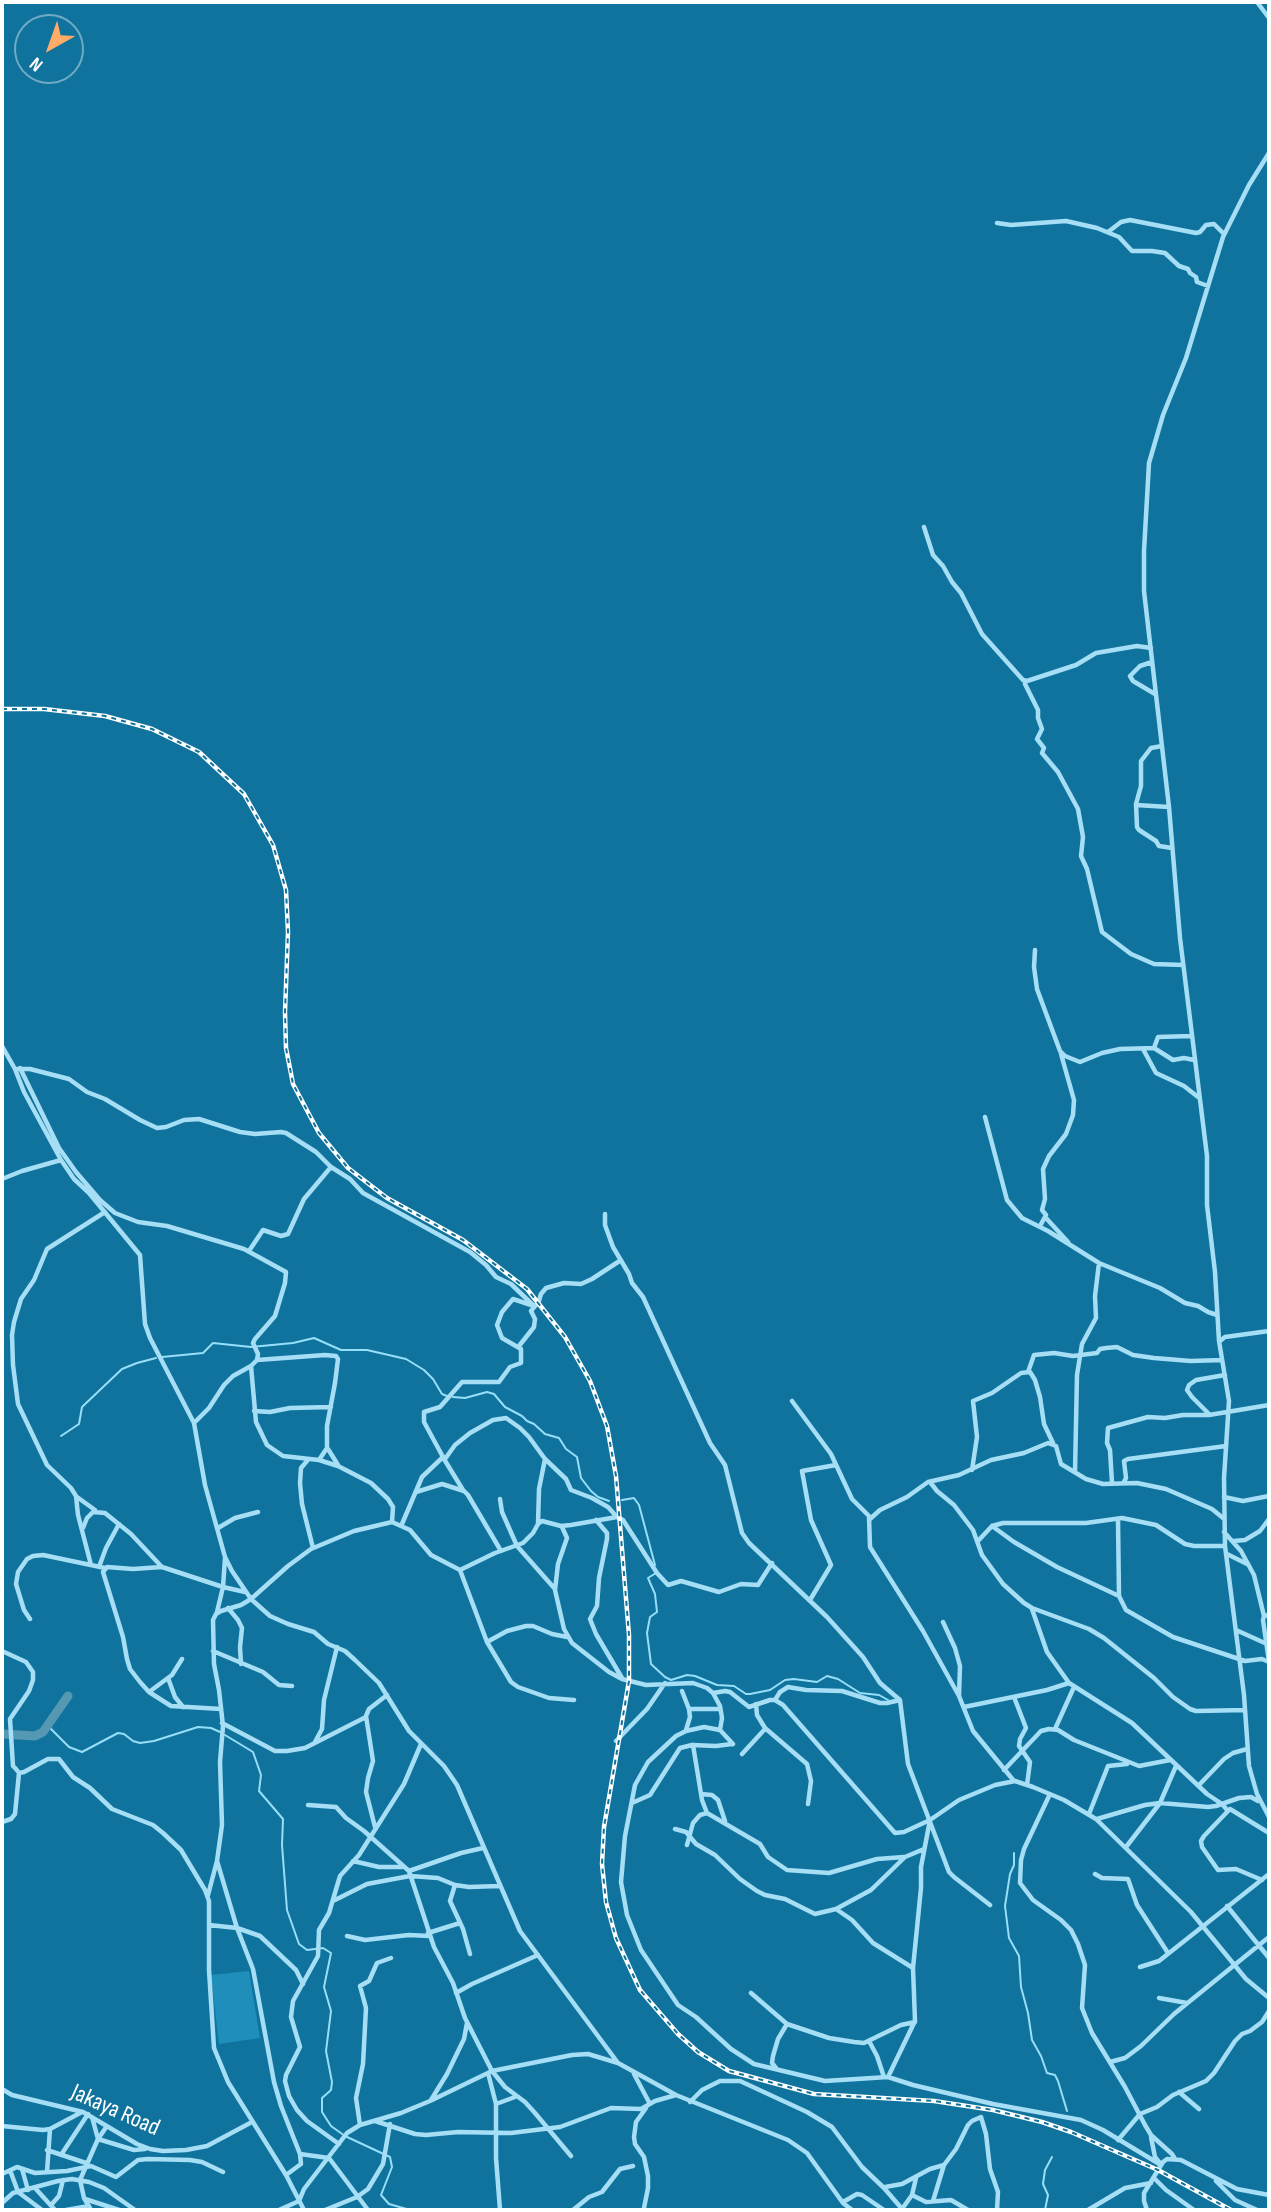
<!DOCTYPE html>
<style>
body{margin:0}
#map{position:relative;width:1271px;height:2212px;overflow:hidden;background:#10739d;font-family:"Sofia Sans Condensed",sans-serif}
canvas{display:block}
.frame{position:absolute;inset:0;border:4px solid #fff;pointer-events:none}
.north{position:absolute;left:14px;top:14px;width:70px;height:70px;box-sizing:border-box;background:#10739d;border:2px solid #70abc4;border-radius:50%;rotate:220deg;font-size:19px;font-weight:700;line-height:28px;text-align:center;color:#fff}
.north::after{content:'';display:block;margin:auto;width:24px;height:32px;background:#ffac69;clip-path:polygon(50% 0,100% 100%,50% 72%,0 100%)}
</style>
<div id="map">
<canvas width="1271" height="2212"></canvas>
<div class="frame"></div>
<div class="north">N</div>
</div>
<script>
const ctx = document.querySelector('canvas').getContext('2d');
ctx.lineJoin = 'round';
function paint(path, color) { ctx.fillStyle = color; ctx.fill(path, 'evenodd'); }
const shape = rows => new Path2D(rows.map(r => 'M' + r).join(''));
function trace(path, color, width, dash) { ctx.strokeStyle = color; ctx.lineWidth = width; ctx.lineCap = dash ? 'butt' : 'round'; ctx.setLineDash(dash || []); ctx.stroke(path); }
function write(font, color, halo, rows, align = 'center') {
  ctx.font = font + ' "Sofia Sans Condensed",sans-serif'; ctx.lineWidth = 5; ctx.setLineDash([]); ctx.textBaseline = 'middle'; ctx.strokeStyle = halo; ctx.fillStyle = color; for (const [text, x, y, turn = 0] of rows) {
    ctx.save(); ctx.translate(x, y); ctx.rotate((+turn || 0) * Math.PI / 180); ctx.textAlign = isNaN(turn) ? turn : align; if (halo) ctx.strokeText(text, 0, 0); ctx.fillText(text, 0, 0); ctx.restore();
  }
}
const green = shape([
 [249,1971,260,2038,219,2044,211,1975]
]);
const stream = shape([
 [162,1357,203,1353,213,1343,251,1347,293,1343,314,1338,341,1350,367,1350,406,1359,424,1370,433,1379,442,1394,447,1396],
 [453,1397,465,1398,487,1392,494,1394,505,1407,522,1416,527,1421,534,1424,545,1434,559,1438,566,1449,577,1457,581,1478,591,1491,598,1497,609,1501],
 [61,1436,79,1424,82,1407,122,1369,137,1363,156,1358],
 [622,1500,634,1498,639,1505,655,1565],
 [656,1573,648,1578,655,1594,657,1612,650,1617,647,1633,651,1664,665,1677,671,1680,687,1675,695,1676,717,1685,734,1686,746,1694,750,1694,770,1690,785,1680,794,1679,817,1682,827,1676,838,1679,860,1693,879,1695,888,1700],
 [48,1726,69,1747,82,1752,118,1733,124,1734,133,1741,140,1743,154,1741,198,1727,211,1728,220,1732],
 [225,1735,253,1752,261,1775,259,1791,283,1819,282,1845,287,1910,299,1944,307,1950,323,1948,331,1953,324,1987,331,2011,326,2051,332,2082,331,2090,322,2098,322,2112,331,2126,345,2136,390,2157,392,2167,381,2195,389,2204,410,2210],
 [1014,1853,1014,1865,1010,1874,1005,1906,1009,1938,1019,1956,1021,1987,1028,2013,1032,2040,1041,2056,1047,2073,1055,2075,1058,2081,1067,2111],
 [1045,2210,1048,2195,1043,2184,1045,2170,1052,2157]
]);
const river = shape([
 [2,1734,35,1736,43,1732,68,1696]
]);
const minor = shape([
 [1257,2,1269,18],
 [1269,153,1249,185,1223,237,1186,358,1163,415,1149,463,1144,551,1144,591,1169,807,1180,938,1207,1156,1207,1205,1215,1272,1219,1341,1229,1401,1224,1478,1225,1546,1244,1695,1249,1766,1257,1794,1269,1817],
 [997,223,1011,225,1066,221,1097,228,1119,237,1132,251,1152,251,1165,253,1179,266,1188,269,1190,273,1196,277,1197,282,1208,286],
 [1108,232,1121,222,1130,220,1196,233,1200,232,1206,225,1214,224,1224,234],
 [924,527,933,555,943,566,952,582,961,593,982,634,1023,680,1027,681,1076,665,1096,653,1137,646,1151,648],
 [1152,662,1140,666,1130,676,1133,681,1155,694],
 [1025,684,1038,710,1038,718,1042,729,1037,739,1044,748,1042,753,1058,772,1078,809,1083,837,1081,856,1087,869,1102,932,1131,954,1154,964,1183,965],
 [1162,746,1151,748,1141,761,1141,786,1136,804,1137,827,1139,830,1156,841,1159,846,1172,848],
 [1136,805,1169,807],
 [1035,950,1034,967,1037,989,1060,1051,1065,1056,1080,1062,1102,1053,1120,1049,1154,1048,1173,1060,1184,1058,1194,1060],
 [2,1046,15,1069,24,1092,61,1160,74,1179,89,1193,140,1255,145,1324,150,1338,194,1423,205,1485,225,1557,232,1571,251,1599,270,1616,288,1624,314,1632,328,1644,345,1651,355,1660,379,1683,409,1731,444,1766,457,1785,520,1931,618,2063],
 [1154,1048,1158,1037,1191,1036],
 [1143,1049,1156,1073,1184,1086,1198,1097],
 [20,1068,59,1148,76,1172,100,1200,115,1213,138,1222,167,1226,244,1249,286,1272,285,1283,275,1316,255,1339,253,1343,258,1354,257,1360,251,1366,233,1376,224,1385,209,1408,194,1423],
 [15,1069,30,1069,69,1079,87,1092,105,1099,140,1120,157,1128,166,1127,184,1120,199,1119,240,1132,255,1134,281,1132,286,1133,316,1152,331,1167,350,1179,363,1193,470,1252,486,1265,496,1277,511,1284,534,1306,538,1304,541,1294,546,1288,564,1283,581,1284,592,1279,621,1260],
 [985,1117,1007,1200,1022,1218,1048,1231,1099,1263,1160,1288,1185,1303,1198,1306,1208,1312,1217,1315],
 [2,1179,22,1171,61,1160],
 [605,1214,605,1225,613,1247,629,1274,632,1283,643,1297,710,1443,725,1465,742,1533,749,1543,827,1617,863,1657,880,1683,900,1700,908,1764,949,1872,954,1877,990,1905],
 [1046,1218,1068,1242],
 [1040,1226,1046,1215,1042,1210,1045,1199,1043,1169,1049,1156,1066,1134,1073,1115,1074,1100,1061,1054],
 [249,1251,263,1230,281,1236,288,1234,304,1199,331,1167],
 [1220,1341,1225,1337,1269,1331],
 [519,1346,534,1327,535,1319,531,1311,535,1306],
 [257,1360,325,1355,336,1356,338,1359,335,1383,327,1426,327,1448,319,1460],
 [251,1366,256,1422,267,1445,283,1456,319,1460,338,1466,371,1483,388,1499,393,1507,392,1522],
 [1028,1372,1034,1355,1054,1353,1073,1356,1097,1353,1100,1349,1106,1348,1117,1347,1133,1355,1154,1358,1191,1361,1222,1360],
 [792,1401,831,1454,852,1499,869,1516,870,1547,923,1631,959,1696,973,1731,1014,1781],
 [254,1411,270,1412,290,1408,331,1407],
 [1209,1414,1192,1397,1187,1390,1189,1385,1196,1380,1225,1375],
 [328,1449,338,1465],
 [444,1459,463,1490],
 [445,1459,455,1445,470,1433,493,1420,506,1418,520,1428,529,1437,545,1459,566,1479,571,1490,592,1498,608,1507,617,1517],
 [307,1461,301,1468,300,1483,302,1504,313,1548],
 [972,1470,977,1437,973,1401,992,1393,1021,1373,1030,1372,1035,1380,1040,1397,1044,1424,1053,1443],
 [1075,1472,1077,1375,1082,1344,1096,1318,1095,1296,1099,1263],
 [930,1482,937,1491,954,1505,973,1530,982,1555,1003,1584,1024,1603,1032,1608,1089,1629,1104,1638,1154,1678,1173,1697,1190,1709,1196,1711,1245,1710],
 [1124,1482,1126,1478,1124,1461,1128,1459,1226,1446],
 [1112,1483,1110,1450,1107,1443,1108,1428,1148,1417,1165,1418,1183,1415,1209,1415,1269,1405],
 [416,1492,442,1484,464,1491,468,1495,501,1551],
 [77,1497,95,1510],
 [1224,1497,1243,1501,1269,1496],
 [500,1499,502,1512,517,1546,555,1589],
 [870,1519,880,1510,907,1497,928,1482,959,1475,991,1460,1024,1453,1048,1443,1056,1446,1061,1464,1086,1479,1103,1484,1137,1483,1166,1489,1212,1509,1223,1518],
 [1118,1519,1119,1596],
 [596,1520,607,1533,607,1539,599,1578,597,1606,590,1619,596,1634,622,1678],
 [402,1524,422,1477,443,1457,424,1422,424,1412,440,1407,462,1382,499,1382,510,1367,521,1363,521,1349,502,1338,497,1325,502,1312,513,1299,531,1305],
 [538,1524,539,1489,545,1459],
 [992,1526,1014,1542,1057,1567,1119,1596,1126,1610,1173,1637,1245,1661,1262,1659,1269,1662],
 [562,1527,567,1538,558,1564,555,1590,564,1629,572,1643,609,1672,622,1679,646,1685,693,1683,707,1688,713,1693,720,1706,722,1718,720,1730,733,1744],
 [83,1528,87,1518,93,1512,105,1513,131,1534,161,1566],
 [218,1528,235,1518,258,1512],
 [1224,1532,1241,1551,1254,1575,1264,1616],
 [978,1541,992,1526,1003,1523,1086,1523,1122,1518,1156,1525,1185,1544,1194,1546,1225,1546],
 [1234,1541,1245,1540,1260,1531,1269,1519],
 [1227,1554,1247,1564],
 [91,1565,78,1515,76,1496,71,1488,47,1465,18,1404,13,1365,12,1335,14,1322,21,1299,34,1280,47,1249,105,1212],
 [99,1567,106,1548,119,1524],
 [460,1570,487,1642,511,1682,518,1687,549,1698,574,1700],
 [810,1600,831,1565,811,1520,802,1471,836,1465],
 [228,1608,238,1620,242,1628,240,1647,241,1664],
 [1032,1609,1047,1652,1069,1683,1132,1723,1207,1794,1222,1804,1228,1811,1230,1809,1269,1833],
 [217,1612,223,1587,225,1558],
 [30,1619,24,1610,16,1584,18,1572,27,1559,33,1556,43,1555,105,1568],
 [943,1622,955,1648,960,1666,959,1696],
 [1236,1630,1267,1644],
 [487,1642,507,1631,526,1626,533,1626,552,1634,567,1637],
 [2,1651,26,1662,33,1672,33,1680,29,1691,10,1719,13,1766,16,1769,19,1773,24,1772,48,1759,59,1759,73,1777,90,1788,112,1809,153,1825,163,1833,181,1850,205,1890,209,1901,209,1970,214,2048,228,2082,286,2175,304,2210],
 [213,1651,263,1672,279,1685,292,1686],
 [1269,1662,1263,1620,1264,1616,1269,1615],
 [168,1678,175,1697,183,1707],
 [682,1691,689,1709,690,1717,686,1730],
 [149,1692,172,1675,182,1659],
 [713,1693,725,1691,730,1692,749,1707,770,1700,775,1700,783,1705,895,1833,904,1832,930,1820],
 [1014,1697,1026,1728,1020,1739,1019,1746,1030,1762,1027,1785],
 [775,1700,780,1692,788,1687,806,1690,842,1691,880,1703,887,1703,900,1700],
 [756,1704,757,1715,765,1728,807,1764,811,1781,808,1804],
 [964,1707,1047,1690,1069,1683],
 [221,1709,171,1706,149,1692,140,1682,130,1669,127,1659,123,1637,103,1572,107,1567,133,1569,162,1567,223,1587,245,1592],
 [690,1709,720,1709],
 [222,1723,275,1751,287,1751,305,1748,366,1717],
 [1055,1729,1074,1687],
 [720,1730,704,1727,686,1731,676,1736,648,1762,635,1785,625,1836,621,1882,627,1915,641,1950,678,2005,696,2017,731,2049,754,2064,825,2081,888,2077,913,2085,993,2104,1081,2120,1103,2130,1161,2165],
 [616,1741,647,1709,665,1683],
 [315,1742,322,1729,324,1700,337,1647],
 [693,1745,702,1800,707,1813],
 [742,1754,765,1729],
 [1004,1770,1041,1731,1049,1729,1058,1730,1074,1740,1139,1766,1170,1760],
 [1199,1785,1224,1759,1233,1753,1247,1749],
 [701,1794,712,1795,718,1800,725,1821],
 [1050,1794,1024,1849,1021,1860,1020,1883,1033,1900,1061,1920,1071,1930,1078,1944,1085,1965,1082,2008,1092,2033,1125,2087,1145,2125,1151,2135,1172,2154,1175,2159],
 [632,1803,650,1795,680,1748,692,1745,716,1746,732,1744],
 [308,1805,336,1807,346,1818,364,1831,409,1871,434,1947,453,1983,465,2018,492,2071,505,2087,525,2102,535,2113,571,2156],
 [1228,1811,1204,1836,1201,1841,1202,1847,1218,1870,1236,1869,1262,1880],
 [1089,1814,1108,1766,1127,1764],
 [1097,1819,1145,1805,1160,1803,1208,1807,1216,1806,1239,1798,1251,1797,1258,1801],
 [2,1822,11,1819,15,1814,19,1773],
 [375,1827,366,1792,368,1778,373,1761,366,1716,369,1709,387,1695],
 [675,1829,686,1832,696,1844,715,1855,740,1879,757,1891,765,1895,785,1899,815,1914,836,1909,871,1890,905,1857,924,1849],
 [687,1845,693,1823,700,1815,707,1813,760,1844,768,1857,787,1870,829,1873,877,1859,904,1857],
 [1126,1847,1160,1803,1176,1766],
 [217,1861,237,1928,253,1969,274,2082,281,2106,300,2154,301,2164,286,2175],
 [353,1861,379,1867,402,1867],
 [409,1871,461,1853,483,1848],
 [1095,1874,1102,1878,1128,1879,1137,1905,1168,1953],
 [455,1885,450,1901,463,1929,470,1954],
 [208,1895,217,1861,222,1825,220,1762,223,1726,219,1690,214,1664,213,1620,216,1614,221,1611,241,1605,251,1599,288,1566,311,1549,354,1531,392,1522,410,1530,431,1555,460,1570,495,1553,523,1543,533,1533,538,1524,542,1521,561,1526,571,1525,617,1517,623,1520,657,1573,668,1585,681,1581,719,1592,741,1584,758,1585,772,1563],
 [335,1900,367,1884,410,1876,438,1878,455,1885,469,1887,499,1886],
 [1227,1906,1269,1958],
 [836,1909,852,1920,873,1943,913,1968],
 [209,1925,237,1928,260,1936,296,1970,303,1984],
 [428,1933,460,1923],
 [347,1936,365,1940,409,1935,429,1936],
 [1140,1967,1159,1961,1269,1874],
 [456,1993,472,1984,538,1955],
 [751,1993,787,2024,829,2038,854,2042,864,2043,901,2025,915,2022],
 [1159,1998,1187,2003],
 [869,2041,877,2056,884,2077],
 [1110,2062,1125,2058,1141,2046,1174,2014,1269,1937],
 [776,2068,772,2063,773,2056,778,2039,787,2024],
 [488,2073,496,2104,496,2158,500,2210],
 [634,2074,650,2104],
 [888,2077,915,2021,913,1968,921,1888,921,1867,930,1820,959,1800,995,1785,1015,1781,1033,1787,1064,1800,1096,1819,1191,1912,1246,1979,1269,1998],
 [2,2089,12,2095,83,2112,137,2144,150,2149,163,2151,186,2150,207,2146,252,2122],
 [1179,2092,1199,2109],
 [431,2100,447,2074,464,2039,467,2023],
 [690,2102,702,2090,720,2081,740,2081,807,2112,832,2127,862,2167,884,2188,903,2210],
 [496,2104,515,2097],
 [92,2117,98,2139,134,2150,145,2149],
 [375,2121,415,2134,426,2135,458,2132,511,2133,560,2127,611,2108,641,2109,655,2101,676,2095],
 [360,2125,356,2098,363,2064,366,2008,360,1986,369,1981,377,1963,391,1958],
 [2,2126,43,2130,50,2129,82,2112],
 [1151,2137,1155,2157,1159,2162],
 [1118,2140,1140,2114,1157,2107,1173,2095,1206,2081,1214,2073,1235,2041,1242,2034,1250,2031,1262,2022,1269,2011],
 [339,2144,307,2121,297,2110,289,2096,285,2081,286,2075,300,2047,291,2017,293,2001,318,1956,319,1930,329,1913,340,1876,359,1855,404,1784,421,1744],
 [47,2150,86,2163],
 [300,2154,329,2158,368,2210],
 [61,2155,88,2114],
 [22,2169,28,2190],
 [10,2170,18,2192,42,2210],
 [47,2172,50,2129],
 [2,2174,17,2167,35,2173,67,2171,91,2166,116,2177,138,2160,148,2159,190,2160,202,2162,223,2172],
 [1154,2178,1166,2190,1194,2210],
 [1216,2181,1235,2200,1257,2210],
 [885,2187,902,2184,930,2169,944,2165],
 [35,2188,55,2210],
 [912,2195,926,2202,951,2200,968,2210],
 [85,2199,119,2210],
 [933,2201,944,2165,956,2149,968,2125,972,2121,981,2117,986,2134,990,2169,998,2192,997,2210],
 [843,2202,857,2194,862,2195,884,2210],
 [2,2203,13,2193,58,2181,72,2179,89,2182,104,2188,135,2210],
 [51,2205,59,2196,63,2180],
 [644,2208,648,2188,648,2176,644,2157,635,2144,634,2137,636,2122,646,2108],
 [902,2209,912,2195,916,2178],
 [66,2210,89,2206],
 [91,2210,84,2198,80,2180,98,2139,107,2126],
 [279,2210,299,2201,304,2189,347,2133,360,2125,401,2113,430,2101,492,2071,572,2055,588,2054,618,2063,676,2095,788,2140,807,2153,843,2203,852,2210],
 [325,2210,357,2197,368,2189,383,2164,390,2124],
 [573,2210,589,2197,602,2192,620,2169,633,2166],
 [1088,2210,1125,2188,1151,2183],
 [1147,2210,1144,2201,1144,2193,1163,2162,1167,2159,1181,2160,1237,2189,1269,2195]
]);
const rail = shape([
 [2,709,44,709,105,716,152,729,199,752,244,794,273,845,286,890,288,932,285,1012,286,1048,293,1084,319,1133,348,1168,387,1198,463,1240,527,1289,565,1337,590,1381,607,1426,616,1476,629,1635,629,1681,604,1827,602,1864,606,1902,616,1938,640,1990,678,2034,698,2052,729,2071,814,2094,934,2101,993,2110,1042,2122,1071,2132,1158,2170,1231,2210]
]);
const streetNames = [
 ["Jakaya Road",115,2111,24]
];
paint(green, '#1f8eba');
trace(stream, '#97def8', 2);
trace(river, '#5598b3', 9);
trace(minor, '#a5def5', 4.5);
trace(rail, '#fff', 4.5);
trace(rail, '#10739d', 2, [5]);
write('24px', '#fff', '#10739d', streetNames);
</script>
